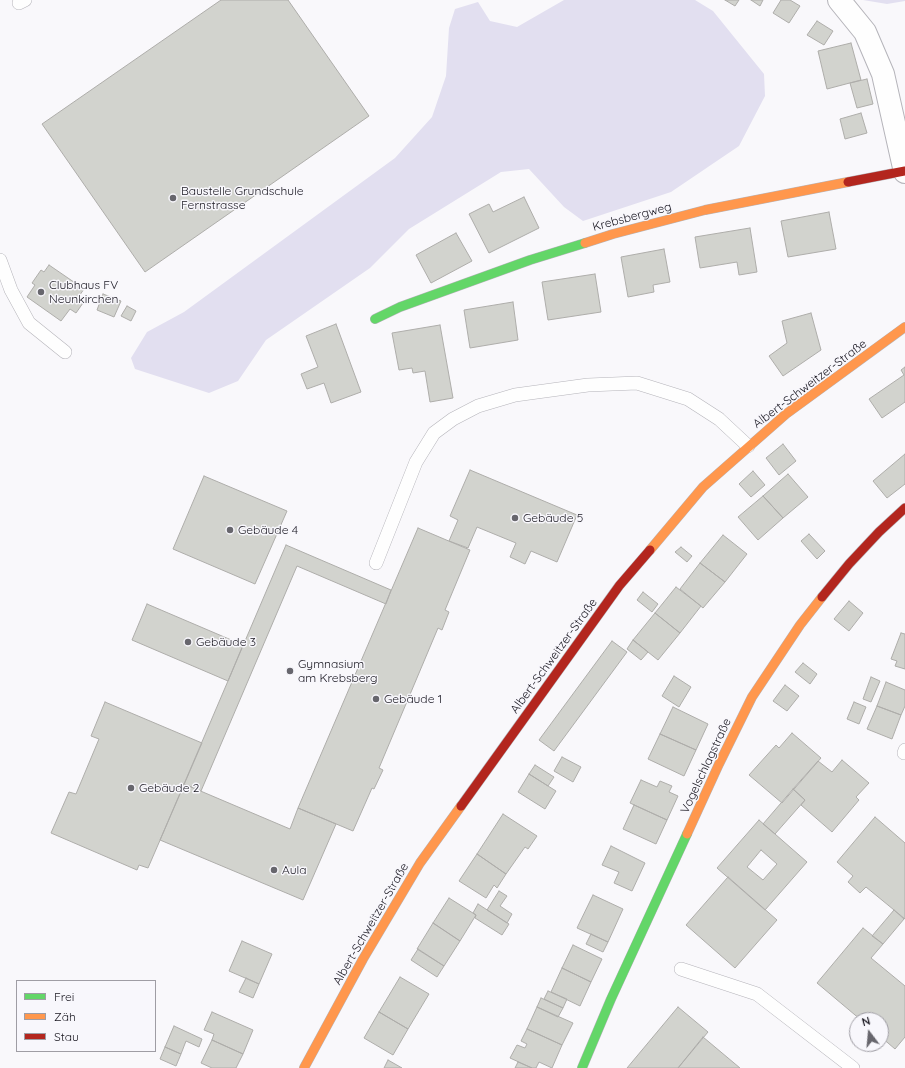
<!DOCTYPE html>
<meta charset="utf-8">
<style>
body{margin:0}
#map{position:relative;width:905px;height:1068px;overflow:hidden;background:#f9f8fb;font-family:Quicksand,sans-serif}
canvas{display:block}
.legend{position:absolute;left:16px;top:980px;width:140px;height:72px;box-sizing:border-box;background:#f8f7fc;border:1px solid #9f9da4;margin:0;padding:5px 7px;list-style:none;font-size:12px;color:#191720}
.legend li{display:flex;align-items:center;gap:8px;height:20px}
.legend b{width:20px;border:1px solid #9f9da4}
.north{position:absolute;left:849px;top:1012px;width:40px;height:40px;box-sizing:border-box;background:#f8f7fc;border:1px solid #9f9da4;border-radius:50%;rotate:344deg;font-size:11px;font-weight:700;line-height:16px;text-align:center;color:#191720}
.north::after{content:'';display:block;margin:auto;width:14px;height:18px;background:#67666d;clip-path:polygon(50% 0,100% 100%,50% 72%,0 100%)}
</style>
<div id="map">
<canvas width="905" height="1068"></canvas>
<ul class="legend">
<li><b style="height:5px;background:#63d668"></b>Frei</li>
<li><b style="height:5px;background:#ff974d"></b>Zäh</li>
<li><b style="height:5px;background:#b3261e"></b>Stau</li>
</ul>
<div class="north">N</div>
</div>
<script>
const ctx = document.querySelector('canvas').getContext('2d');
ctx.lineJoin = 'round';
function paint(path, color) { ctx.fillStyle = color; ctx.fill(path, 'evenodd'); }
const shape = rows => new Path2D(rows.map(r => 'M' + r).join(''));
function trace(path, color, width, dash) { ctx.strokeStyle = color; ctx.lineWidth = width; ctx.lineCap = dash ? 'butt' : 'round'; ctx.setLineDash(dash || []); ctx.stroke(path); }
function write(font, color, halo, rows, align = 'center') {
  ctx.font = font + ' Quicksand,sans-serif'; ctx.lineWidth = 3; ctx.setLineDash([]); ctx.textBaseline = 'middle'; ctx.strokeStyle = halo; ctx.fillStyle = color; for (const [text, x, y, turn = 0] of rows) {
    ctx.save(); ctx.translate(x, y); ctx.rotate((+turn || 0) * Math.PI / 180); ctx.textAlign = isNaN(turn) ? turn : align; if (halo) ctx.strokeText(text, 0, 0); ctx.fillText(text, 0, 0); ctx.restore();
  }
}
const green = shape([
 [564,0,695,0,713,11,764,74,765,96,739,146,671,192,583,221,564,207,529,169,501,172,409,229,370,268,266,340,238,381,209,393,135,369,131,358,147,332,184,312,395,158,432,117,446,76,449,28,455,9,478,2,490,21,517,27],
 [863,0,905,0,905,1,887,4]
]);
const building = shape([
 [221,0,288,0,369,116,145,272,42,124,221,0],
 [725,0,739,0,735,6,725,0],
 [751,0,763,0,760,6,751,0],
 [781,0,790,0,800,6,789,23,773,13,781,0],
 [817,21,833,31,824,45,807,35,817,21],
 [851,43,861,80,827,89,818,51,851,43],
 [867,79,873,104,857,108,850,83,867,79],
 [861,113,867,133,845,139,840,119,861,113],
 [524,197,539,228,489,253,469,214,489,204,493,212,524,197],
 [829,212,836,249,788,257,781,221,829,212],
 [750,228,757,272,739,275,737,262,700,268,695,237,750,228],
 [456,233,472,261,431,283,416,255,456,233],
 [664,249,670,282,653,285,654,292,628,297,621,257,664,249],
 [49,265,84,289,77,299,83,303,76,313,70,309,61,321,27,297,35,285,32,283,41,270,44,272,49,265],
 [595,274,601,312,548,320,542,282,595,274],
 [103,294,121,301,114,317,97,310,103,294],
 [513,302,518,340,470,348,464,310,513,302],
 [127,306,136,311,131,321,121,316,127,306],
 [811,313,821,350,783,376,769,356,787,343,782,321,811,313],
 [336,324,361,392,331,403,324,383,307,389,301,374,318,367,306,336,336,324],
 [440,325,453,398,430,402,425,371,413,373,412,368,399,370,392,333,440,325],
 [905,367,905,402,882,418,869,399,904,375,901,370,905,367],
 [783,444,796,461,779,475,766,458,783,444],
 [905,454,905,484,887,498,873,481,905,454],
 [470,470,577,515,557,562,531,551,525,564,510,557,516,543,477,527,468,548,449,541,458,520,450,516,470,470],
 [753,471,765,485,751,497,739,484,753,471],
 [788,474,808,497,783,518,763,496,788,474],
 [204,476,287,511,255,584,173,549,204,476],
 [763,496,783,518,758,540,738,517,763,496],
 [418,528,470,550,445,610,449,612,442,630,438,628,379,768,383,770,374,789,372,788,353,831,298,808,418,528],
 [809,534,825,551,817,559,801,541,809,534],
 [723,535,747,554,725,582,700,563,723,535],
 [286,545,391,590,386,604,297,566,201,791,184,784,286,545],
 [681,547,692,556,687,562,675,552,681,547],
 [700,563,725,582,703,608,680,589,700,563],
 [676,587,701,606,680,633,655,613,676,587],
 [643,592,658,604,652,612,637,600,643,592],
 [849,601,863,613,849,631,834,619,849,601],
 [147,604,243,645,228,681,132,640,147,604],
 [655,613,680,633,658,660,633,640,655,613],
 [901,633,905,634,905,669,895,666,897,661,891,659,901,633],
 [633,640,648,652,641,660,627,649,633,640],
 [612,641,627,652,554,751,539,740,612,641],
 [803,663,817,674,810,684,795,672,803,663],
 [674,676,691,687,679,707,662,696,674,676],
 [871,677,880,681,871,702,863,699,871,677],
 [886,682,905,690,905,706,901,715,877,706,886,682],
 [785,685,799,696,787,711,773,701,785,685],
 [105,702,202,743,148,868,139,865,137,870,51,833,69,792,76,794,99,739,91,736,105,702],
 [854,702,866,707,859,724,847,719,854,702],
 [877,706,901,715,892,739,867,729,877,706],
 [673,707,708,724,696,750,660,734,673,707],
 [792,733,821,758,782,803,749,775,776,745,779,748,792,733],
 [660,734,696,750,684,776,648,759,660,734],
 [562,757,581,767,573,782,554,771,562,757],
 [842,760,869,783,856,797,859,800,832,832,801,805,805,800,793,789,818,761,832,772,842,760],
 [535,765,554,777,548,786,529,774,535,765],
 [529,774,556,791,545,809,518,792,529,774],
 [641,780,657,787,660,781,672,786,669,792,678,796,667,820,630,803,641,780],
 [184,784,290,829,298,808,336,824,303,900,160,840,184,784],
 [793,789,805,800,775,834,763,824,793,789],
 [634,805,667,820,656,844,623,829,634,805],
 [503,814,537,836,528,849,525,847,506,874,477,854,503,814],
 [875,817,905,843,905,919,866,887,860,893,848,882,853,876,837,862,875,817],
 [759,820,807,862,765,910,717,868,759,820],
 [761,850,777,864,763,880,747,867,761,850],
 [611,846,645,863,632,891,614,883,619,872,602,865,611,846],
 [477,854,506,874,497,888,494,885,486,898,459,881,477,854],
 [728,877,777,920,735,968,686,925,728,877],
 [499,891,507,896,500,906,512,914,507,923,487,910,499,891],
 [593,895,623,909,608,942,577,928,593,895],
 [449,898,476,915,460,941,433,923,449,898],
 [478,904,509,924,502,935,475,918,476,915,473,913,478,904],
 [894,910,904,919,883,944,872,936,894,910],
 [433,923,460,941,444,966,417,949,433,923],
 [863,928,883,944,871,958,905,986,905,1037,895,1049,881,1037,881,1020,861,1020,817,983,863,928],
 [591,934,608,942,603,952,586,944,591,934],
 [242,941,272,954,259,984,229,971,242,941],
 [573,945,602,959,591,982,562,968,573,945],
 [418,949,444,966,437,977,411,960,418,949],
 [562,968,591,982,580,1006,551,992,562,968],
 [400,977,429,994,408,1029,379,1012,400,977],
 [246,978,259,984,253,998,239,992,246,978],
 [548,991,567,999,563,1008,544,999,548,991],
 [541,998,563,1008,558,1017,537,1007,541,998],
 [537,1007,573,1023,562,1045,527,1029,537,1007],
 [678,1007,708,1032,678,1068,627,1068,678,1007],
 [212,1012,253,1030,243,1054,212,1040,214,1034,204,1030,212,1012],
 [379,1012,408,1029,393,1055,364,1038,379,1012],
 [174,1026,202,1039,199,1047,186,1041,181,1054,165,1047,174,1026],
 [527,1029,562,1045,552,1068,539,1062,536,1068,532,1068,510,1058,517,1045,525,1048,527,1044,521,1041,527,1029],
 [703,1037,740,1068,678,1068,703,1037],
 [212,1040,243,1054,236,1068,212,1068,201,1063,212,1040],
 [165,1047,181,1054,176,1066,160,1059,165,1047],
 [388,1060,402,1068,384,1068,388,1060],
 [518,1062,532,1068,515,1068,518,1062]
]);
const lane = shape([
 [19,3,25,0],
 [0,260,11,290,29,323,65,352],
 [376,563,416,462,434,433,453,419,478,406,515,395,588,385,637,383,688,399,719,419,748,446],
 [904,753,905,750],
 [681,969,757,994,853,1068]
]);
const street = shape([
 [839,0,865,32,883,74,905,172]
]);
const fast = shape([
 [375,319,400,307,530,260,585,243],
 [582,1068,611,999,687,834]
]);
const slow = shape([
 [585,243,613,234,705,210,848,182],
 [650,550,703,487,786,414,905,327],
 [687,834,719,764,752,697,800,625,822,597],
 [304,1068,363,959,420,863,461,806]
]);
const jam = shape([
 [848,182,905,171],
 [822,597,849,564,879,532,905,508],
 [461,806,619,586,650,550]
]);
const markers = [
 [173,198,4,"#67666d"],
 [41,292,4,"#67666d"],
 [515,518,4,"#67666d"],
 [230,530,4,"#67666d"],
 [188,642,4,"#67666d"],
 [290,671,4,"#67666d"],
 [376,699,4,"#67666d"],
 [131,788,4,"#67666d"],
 [274,870,4,"#67666d"]
];
const poiNames = [
 ["Baustelle Grundschule",181,191],
 ["Fernstrasse",181,205],
 ["Clubhaus FV",49,285],
 ["Neunkirchen",49,299],
 ["Gebäude 5",523,518],
 ["Gebäude 4",238,530],
 ["Gebäude 3",196,642],
 ["Gymnasium",298,664],
 ["am Krebsberg",298,678],
 ["Gebäude 1",384,699],
 ["Gebäude 2",139,788],
 ["Aula",282,870]
];
const streetNames = [
 ["Krebsbergweg",632,217,-15],
 ["Albert-Schweitzer-Straße",810,384,-37],
 ["Albert-Schweitzer-Straße",554,656,-54],
 ["Vogelschlagstraße",706,766,-65],
 ["Albert-Schweitzer-Straße",371,924,-60]
];
paint(green, '#e2dff0');
paint(building, '#d2d3ce');
trace(building, '#aeadaa', 1);
trace(lane, '#b5b4ba', 14);
trace(street, '#b5b4ba', 24);
trace(fast, '#b5b4ba', 10);
trace(slow, '#b5b4ba', 10);
trace(jam, '#b5b4ba', 10);
trace(lane, '#fefefe', 13);
trace(street, '#fefefe', 22);
trace(fast, '#63d668', 9);
trace(slow, '#ff974d', 9);
trace(jam, '#b3261e', 9);
for (const [x, y, r, color] of markers) { const dot = new Path2D(); dot.arc(x, y, r, 0, 2 * Math.PI); ctx.fillStyle = color; ctx.fill(dot); trace(dot, '#f8f7fc', 1.5); }
write('12px', '#191720', '#f8f7fc', poiNames, 'left');
write('12px', '#191720', '#f8f7fc', streetNames);
</script>
